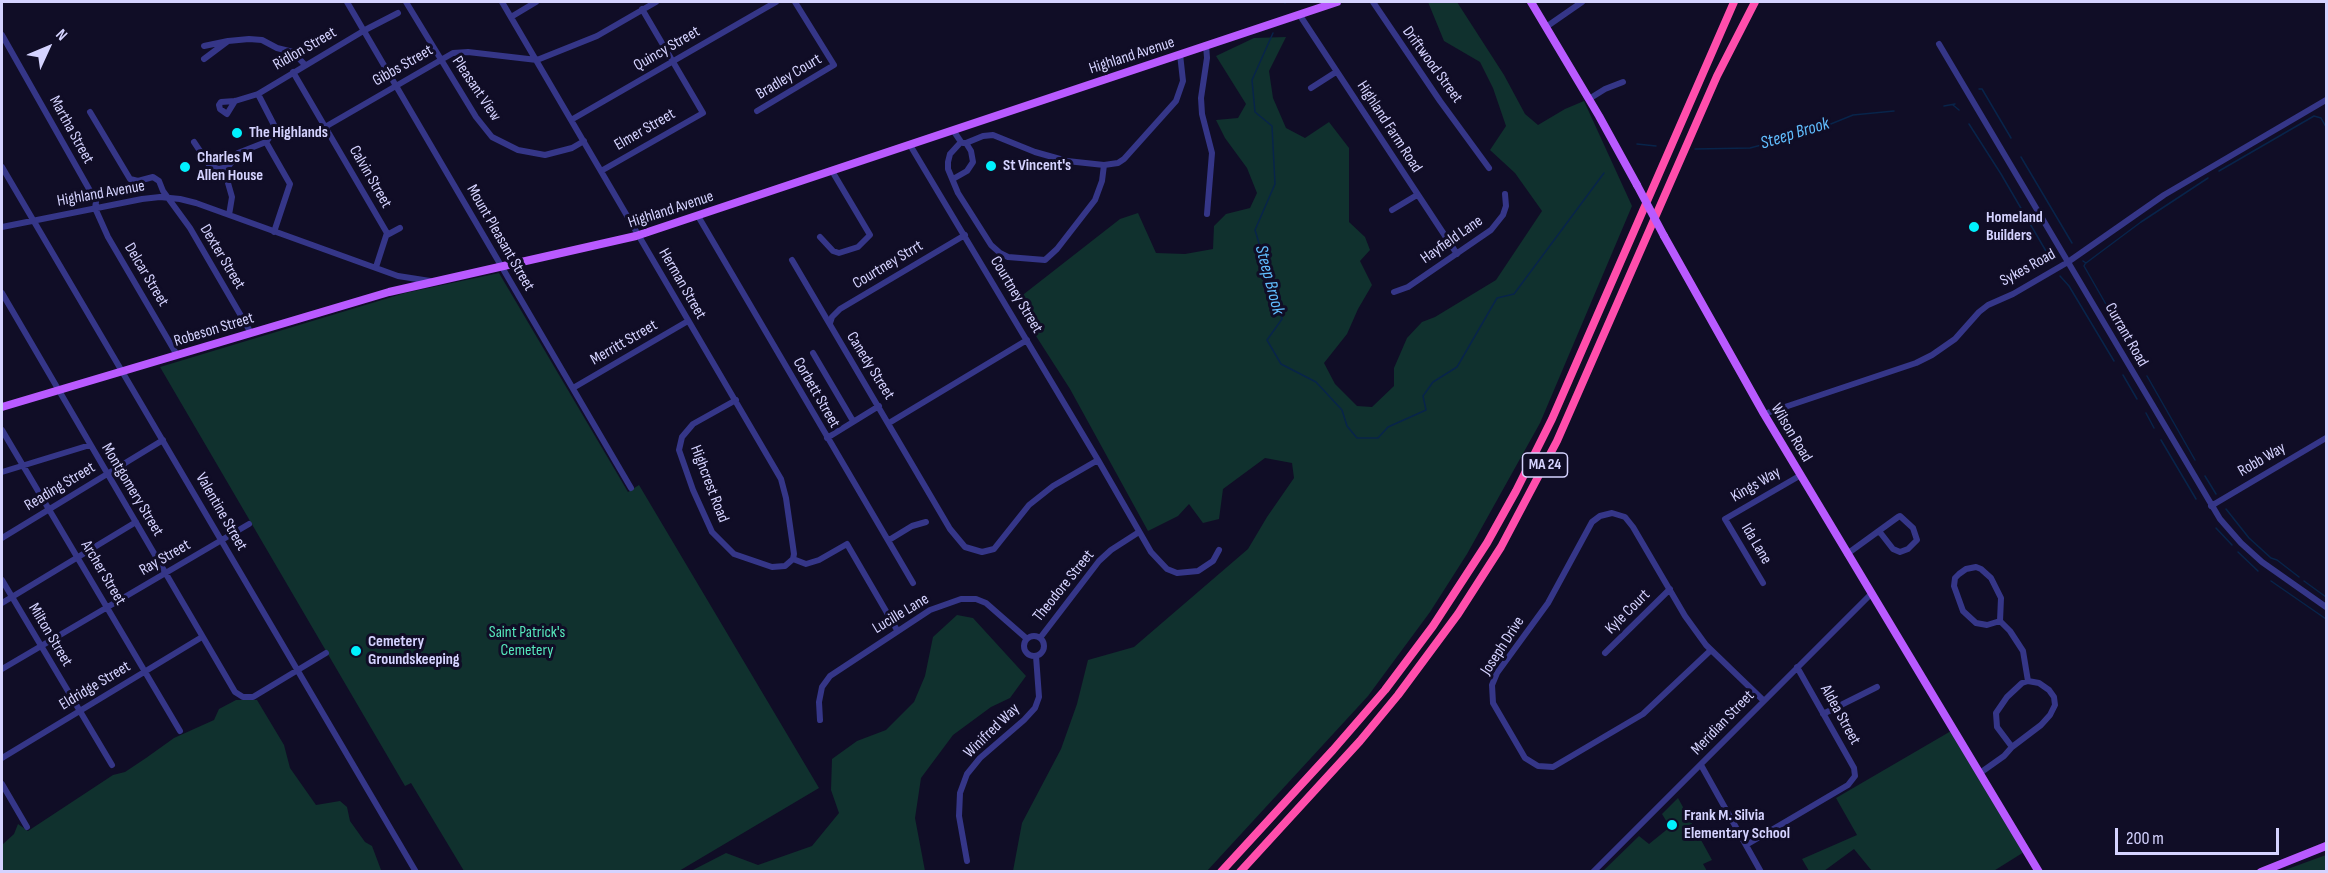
<!DOCTYPE html>
<style>
body{margin:0}
#map{position:relative;width:2328px;height:873px;overflow:hidden;background:#100d26;font-family:"Sofia Sans Condensed",sans-serif}
canvas{display:block}
.frame{position:absolute;inset:0;border:3px solid #d5d3ff;pointer-events:none}
.north{position:absolute;left:18px;top:18px;width:60px;height:60px;-webkit-text-stroke:4px #100d26;paint-order:stroke;rotate:46deg;font-size:16px;font-weight:700;line-height:24px;text-align:center;color:#d5d3ff}
.north::after{content:'';display:block;margin:auto;width:21px;height:27px;background:#d5d3ff;clip-path:polygon(50% 0,100% 100%,50% 72%,0 100%)}
.scale{position:absolute;left:2115px;top:828px;width:164px;height:27px;box-sizing:border-box;border:3px solid #d5d3ff;border-top:0;padding-left:8px;font-size:18px;line-height:21px;white-space:nowrap;color:#d5d3ff;-webkit-text-stroke:4px #100d26;paint-order:stroke}
</style>
<div id="map">
<canvas width="2328" height="873"></canvas>
<div class="frame"></div>
<div class="north">N</div>
<div class="scale">200 m</div>
</div>
<script>
const ctx = document.querySelector('canvas').getContext('2d');
ctx.lineJoin = 'round';
function paint(path, color) { ctx.fillStyle = color; ctx.fill(path, 'evenodd'); }
const shape = rows => new Path2D(rows.map(r => 'M' + r).join(''));
function trace(path, color, width, dash) { ctx.strokeStyle = color; ctx.lineWidth = width; ctx.lineCap = dash ? 'butt' : 'round'; ctx.setLineDash(dash || []); ctx.stroke(path); }
function write(font, color, halo, rows, align = 'center') {
  ctx.font = font + ' "Sofia Sans Condensed",sans-serif'; ctx.lineWidth = 6; ctx.setLineDash([]); ctx.textBaseline = 'middle'; ctx.strokeStyle = halo; ctx.fillStyle = color; for (const [text, x, y, turn = 0] of rows) {
    ctx.save(); ctx.translate(x, y); ctx.rotate((+turn || 0) * Math.PI / 180); ctx.textAlign = isNaN(turn) ? turn : align; if (halo) ctx.strokeText(text, 0, 0); ctx.fillText(text, 0, 0); ctx.restore();
  }
}
const green = shape([
 [1428,2,1457,2,1504,75,1525,114,1538,125,1565,109,1584,101,1632,206,1540,423,1467,554,1430,612,1368,696,1207,871,1013,871,1022,823,1061,749,1077,704,1088,660,1134,647,1248,549,1267,517,1294,478,1292,463,1265,458,1223,489,1219,519,1203,523,1189,504,1178,516,1148,531,1070,389,1018,308,1024,294,1120,219,1138,213,1156,253,1185,254,1213,249,1214,226,1226,214,1250,208,1257,193,1247,168,1225,138,1216,120,1238,118,1246,104,1216,56,1254,38,1286,37,1269,71,1273,98,1286,128,1305,138,1329,122,1349,148,1349,222,1365,237,1370,250,1360,261,1372,285,1358,309,1347,334,1324,363,1335,384,1357,406,1372,407,1394,386,1394,368,1407,338,1422,322,1435,317,1496,280,1542,211,1515,173,1490,150,1506,126,1493,88,1480,62,1444,41],
 [499,273,628,492,639,485,819,788,679,871,464,871,411,783,405,786,160,367,405,293],
 [957,615,973,618,1026,676,1010,698,991,707,953,735,921,778,915,818,925,871,691,871,726,853,758,865,812,846,839,813,831,790,832,759,857,741,886,730,914,702,925,676,933,637],
 [236,700,257,700,284,745,290,768,316,805,340,801,347,807,350,821,365,842,372,846,381,870,2,871,2,845,14,834,18,824,28,831,113,775,125,772,146,758,174,738,214,720,219,709],
 [1951,731,2024,852,1992,872,1872,871,1854,849,1824,871,1809,871,1802,859,1857,835,1836,798],
 [1678,798,1712,860,1703,864,1707,871,1603,871,1639,836,1649,844,1670,827,1662,814],
 [2326,855,2326,871,2282,871]
]);
const stream = shape([
 [1285,3,1285,2],
 [1273,33,1252,80,1255,112,1272,126,1275,184,1255,230,1282,319,1267,340,1281,364,1316,382,1342,410,1347,426,1357,438,1378,438,1388,427,1426,410,1423,396,1433,382,1457,367,1497,298,1514,294,1604,173],
 [1979,89,1982,89,2011,138],
 [1953,105,1959,110],
 [1944,106,1955,104],
 [1969,124,2001,174,2050,258],
 [1637,144,1656,146],
 [1695,149,1750,148,1811,132,1853,115,1894,111],
 [2021,157,2072,243],
 [2219,171,2314,116,2321,118,2326,127],
 [2083,261,2086,263,2141,222,2208,178],
 [2085,264,2084,266,2115,320],
 [2060,276,2069,286,2114,361],
 [2120,329,2141,366],
 [2123,375,2137,399],
 [2147,376,2195,460],
 [2146,413,2154,428],
 [2161,440,2196,499],
 [2205,476,2216,494],
 [2226,509,2249,538,2271,558,2277,560,2299,577],
 [2216,528,2232,545],
 [2238,552,2258,571],
 [2271,581,2326,619],
 [2304,581,2326,597]
]);
const minor = shape([
 [347,2,631,488],
 [406,2,476,117,492,137,518,150,545,155,572,148,584,141],
 [502,2,781,479,786,498,794,554,793,559],
 [1373,2,1440,101,1489,168],
 [1299,14,1457,254],
 [511,17,536,2],
 [1546,27,1582,2],
 [2,35,93,196,96,202,95,208,108,237,177,355],
 [1939,44,2220,519,2241,543,2262,562,2326,607],
 [1206,45,1207,58,1201,98,1202,114,1212,153,1207,214],
 [204,46,228,41],
 [204,59,228,41,249,39,262,40,277,48,293,52,305,65],
 [293,72,387,233,376,267],
 [1311,88,1336,72],
 [258,94,274,125,273,133,266,142,290,184,274,232],
 [1589,99,1605,89,1623,82],
 [235,101,258,94,365,30,398,13],
 [235,101,227,114,220,109,219,105,221,102,235,101],
 [757,111,834,65,795,2],
 [90,112,130,179,138,181,153,177,159,181,163,191,190,228,251,333],
 [571,120,776,2],
 [325,127,453,53,468,52,537,60,597,36,656,2],
 [953,130,961,142,950,154,948,162,948,169,958,193,991,245,1000,253,1008,257,1045,260,1057,249,1095,200,1102,181,1104,165,1118,163,1124,159,1176,101,1183,81,1180,54],
 [194,142,210,166,219,169,228,167],
 [966,143,983,136,993,135,1035,152,1067,161,1104,165],
 [2,167,416,872],
 [601,171,703,113,642,9],
 [953,179,967,171,973,162,971,151,966,143,963,143],
 [1392,210,1417,195],
 [229,215,232,197,226,176,228,167,238,153,266,142],
 [698,216,913,583],
 [2,227,142,199,160,197,180,199,196,203,398,276,430,281],
 [387,235,400,228],
 [820,237,833,251,839,253,858,247,870,235,832,171],
 [792,260,950,529,965,547,982,552,994,549,1029,505,1053,486,1098,460,910,145],
 [1394,292,1408,287,1491,230,1503,215,1506,206,1505,194],
 [2,293,235,692,243,697,253,697,326,653],
 [830,323,832,317,840,309,965,235],
 [813,353,853,421],
 [573,388,688,321],
 [736,400,693,424,682,437,679,450,693,490,712,532,734,554,772,567,785,566,793,559],
 [1764,414,1916,363,1932,355,1955,339,1979,312,1988,305,2013,294,2068,262,2164,195,2326,100],
 [889,423,1027,340],
 [2,430,180,731],
 [827,438,879,406],
 [1098,460,1151,552,1167,569,1177,573,1198,571,1213,561,1219,550],
 [2,472,90,445],
 [2211,506,2326,438],
 [2,538,163,440],
 [889,540,912,526,926,522],
 [1847,554,1898,517,1900,516,1913,528,1917,540,1908,549,1900,552,1893,549,1879,531],
 [793,559,806,564,819,560,847,544,897,630],
 [2,580,112,765],
 [1763,583,1725,519,1801,475],
 [2,603,136,522],
 [2000,621,2001,598,1991,578,1981,569,1976,567,1966,569,1959,574,1955,578,1954,586,1963,611,1976,623,1987,625,2000,621,2010,631,2023,651,2028,681],
 '1024 646a10 10 0 1 1 20 0a10 10 0 1 1-20 0Z',
 [1040,638,1099,561,1111,550,1139,532],
 [1711,650,1643,714,1553,767,1538,766,1525,758,1493,703,1492,685,1497,673,1548,603,1592,522,1600,516,1612,513,1625,517,1633,527,1685,616,1706,645,1764,701],
 [1605,653,1670,589],
 [2,669,249,524],
 [2028,681,2039,683,2049,690,2054,697,2055,705,2050,715,2041,725,2012,747,1997,727,1996,713,2007,697,2022,683,2028,681],
 [1823,714,1877,687],
 [820,720,819,702,822,687,830,676,930,610,961,599,976,599,986,603,1026,638],
 [2,758,202,637],
 [1701,765,1761,872],
 [1980,773,2004,756,2012,747],
 [2,784,27,827],
 [1746,845,1848,785,1855,776,1854,768,1797,667],
 [967,861,959,816,960,793,967,774,980,758,1024,720,1035,708,1039,697,1036,656],
 [1593,872,1871,594]
]);
const major = shape([
 [1531,2,1599,116,1637,185],
 [1664,236,1764,414,2039,872],
 [2,407,389,292,636,236,1337,2],
 [2261,872,2326,846]
]);
const highway = shape([
 [1221,872,1333,750,1385,690,1433,626,1487,543,1516,491,1552,419,1734,2],
 [1240,872,1360,741,1398,695,1458,614,1501,547,1557,441,1717,76,1755,2]
]);
const majorBridge = shape([
 [1637,185,1664,236]
]);
const markers = [
 [237,133,6,"#00f1fe"],
 [991,166,6,"#00f1fe"],
 [185,167,6,"#00f1fe"],
 [1974,227,6,"#00f1fe"],
 [356,651,6,"#00f1fe"],
 [1672,825,6,"#00f1fe"]
];
const shields = [
 [1545,465,45]
];
const shieldNames = [
 ["MA 24",1545,465]
];
const streetNames = [
 ["Ridlon Street",305,49,-30],
 ["Quincy Street",667,49,-30],
 ["Highland Avenue",1132,56,-18],
 ["Driftwood Street",1432,65,54],
 ["Gibbs Street",403,66,-30],
 ["Bradley Court",789,77,-31],
 ["Pleasant View",476,89,56],
 ["Highland Farm Road",1389,127,57],
 ["Martha Street",71,130,61],
 ["Elmer Street",645,130,-30],
 ["Calvin Street",370,177,60],
 ["Highland Avenue",101,194,-10],
 ["Highland Avenue",671,210,-18],
 ["Mount Pleasant Street",500,238,60],
 ["Hayfield Lane",1452,240,-35],
 ["Dexter Street",222,257,59],
 ["Courtney Strrt",888,265,-31],
 ["Sykes Road",2028,268,-29],
 ["Delcar Street",146,275,59],
 ["Herman Street",682,284,60],
 ["Courtney Street",1016,295,59],
 ["Robeson Street",214,330,-17],
 ["Currant Road",2126,335,60],
 ["Merritt Street",624,343,-30],
 ["Canedy Street",870,366,58],
 ["Corbett Street",816,393,60],
 ["Wilson Road",1791,433,59],
 ["Robb Way",2262,460,-30],
 ["Highcrest Road",709,484,69],
 ["Kings Way",1756,485,-30],
 ["Reading Street",60,487,-31],
 ["Montgomery Street",132,490,59],
 ["Valentine Street",221,512,60],
 ["Ida Lane",1756,544,59],
 ["Ray Street",165,558,-30],
 ["Archer Street",103,573,59],
 ["Theodore Street",1064,586,-51],
 ["Kyle Court",1628,612,-45],
 ["Lucille Lane",901,614,-31],
 ["Milton Street",50,635,59],
 ["Joseph Drive",1503,646,-57],
 ["Eldridge Street",95,686,-31],
 ["Aldea Street",1840,715,61],
 ["Meridian Street",1723,723,-46],
 ["Winifred Way",992,731,-44]
];
const poiNames = [
 ["The Highlands",249,133],
 ["Charles M",197,158],
 ["Allen House",197,176],
 ["St Vincent's",1003,166],
 ["Homeland",1986,218],
 ["Builders",1986,236],
 ["Cemetery",368,642],
 ["Groundskeeping",368,660],
 ["Frank M. Silvia",1684,816],
 ["Elementary School",1684,834]
];
const parkNames = [
 ["Saint Patrick's",527,633],
 ["Cemetery",527,651]
];
const waterNames = [
 ["Steep Brook",1795,134,-17],
 ["Steep Brook",1269,280,75]
];
paint(green, '#10312e');
trace(stream, '#08244a', 1.5);
trace(minor, '#353688', 6);
trace(major, '#b95aff', 8);
trace(highway, '#ff4eac', 8);
trace(majorBridge, '#b95aff', 8);
for (const [x, y, r, color] of markers) { const dot = new Path2D(); dot.arc(x, y, r, 0, 2 * Math.PI); ctx.fillStyle = color; ctx.fill(dot); trace(dot, '#100d26', 2); }
for (const [x, y, w] of shields) { const box = new Path2D(); box.roundRect(x - w / 2, y - 12, w, 24, 4.5); ctx.fillStyle = '#100d26'; ctx.fill(box); trace(box, '#d5d3ff', 1.5); }
write('bold 15px', '#d5d3ff', null, shieldNames);
write('16px', '#d5d3ff', '#100d26', streetNames);
write('bold 16px', '#d5d3ff', '#100d26', poiNames, 'left');
write('16px', '#56e8bc', '#100d26', parkNames);
write('italic 18px', '#61beff', '#100d26', waterNames);
</script>
